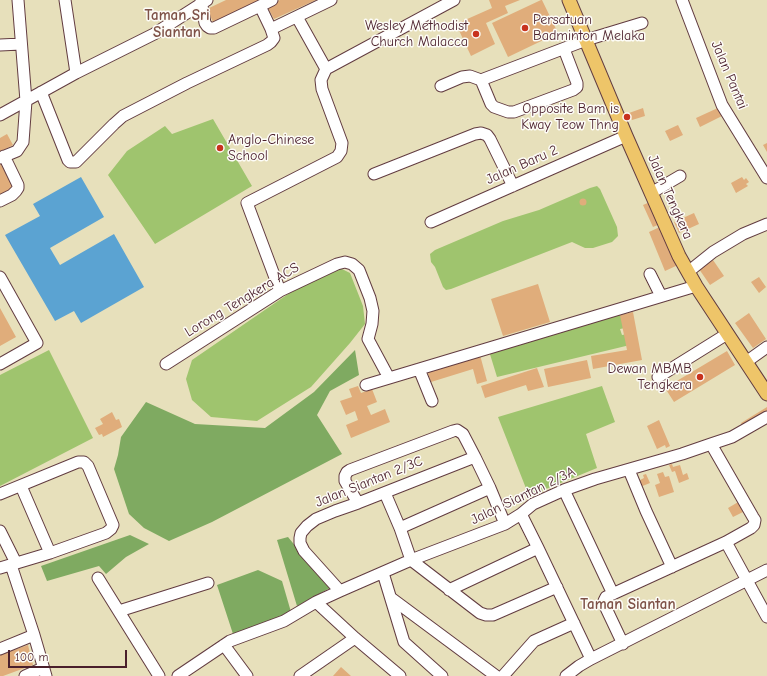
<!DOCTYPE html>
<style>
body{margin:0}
#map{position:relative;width:767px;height:676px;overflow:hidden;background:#e7e0bb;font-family:"Comic Neue",sans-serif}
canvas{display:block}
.scale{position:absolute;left:8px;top:650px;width:119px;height:18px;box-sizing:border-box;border:2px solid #4a1f2b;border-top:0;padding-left:5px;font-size:12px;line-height:14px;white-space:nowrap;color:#4a1f2b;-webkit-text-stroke:3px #fdfcf7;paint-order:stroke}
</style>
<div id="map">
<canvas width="767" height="676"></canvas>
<div class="scale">100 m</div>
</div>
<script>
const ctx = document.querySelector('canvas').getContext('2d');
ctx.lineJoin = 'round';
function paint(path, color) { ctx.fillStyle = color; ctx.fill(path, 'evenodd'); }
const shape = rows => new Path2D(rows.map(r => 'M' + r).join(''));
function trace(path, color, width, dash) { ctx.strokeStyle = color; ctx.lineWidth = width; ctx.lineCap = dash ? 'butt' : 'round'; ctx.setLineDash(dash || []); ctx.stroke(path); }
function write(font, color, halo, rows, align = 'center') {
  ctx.font = font + ' "Comic Neue",sans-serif'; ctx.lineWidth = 3; ctx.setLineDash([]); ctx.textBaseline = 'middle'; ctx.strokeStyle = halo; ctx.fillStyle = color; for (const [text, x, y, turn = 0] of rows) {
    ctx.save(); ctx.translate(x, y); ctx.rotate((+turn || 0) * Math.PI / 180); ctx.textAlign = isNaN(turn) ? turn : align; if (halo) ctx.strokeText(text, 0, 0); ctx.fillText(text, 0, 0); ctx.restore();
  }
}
const green = shape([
 [213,119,252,186,155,244,108,175,127,151,165,126,172,134],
 [597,186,600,189,617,227,618,236,612,242,593,248,585,248,572,242,451,289,446,290,443,287,435,267,431,262,430,254,435,250,503,221,539,210,590,188],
 [340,268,350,273,363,306,365,324,350,343,311,387,257,421,211,417,192,400,186,379,192,360,291,292],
 [622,313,625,328,620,329,622,335,627,334,630,345,497,377,489,351],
 [49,350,93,438,0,486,0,375],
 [602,386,615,422,586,434,597,468,529,496,498,417]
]);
const forest = shape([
 [355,350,359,375,330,391,317,415,342,454,212,522,169,541,144,528,129,514,114,469,118,455,121,437,146,402,195,424,265,428,314,392],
 [130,535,149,544,126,557,106,574,99,566,47,581,41,566],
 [288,537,330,588,297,606,277,540],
 [258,570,282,581,291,612,278,620,233,634,217,585]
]);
const water = shape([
 [81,177,104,217,50,248,60,265,114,234,144,287,81,323,74,311,55,321,5,235,40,216,33,204]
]);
const building = shape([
 [226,0,261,0,213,22,207,9],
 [280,0,316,0,274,19,267,6],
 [489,0,520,0,505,6,508,13,486,23,495,44,471,56,456,24,492,8],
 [541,0,542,0,558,33,508,57,492,23],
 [720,107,724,115,700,127,696,118],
 [643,108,645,116,632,120,629,113],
 [678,125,683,135,670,141,665,131],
 [7,134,13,145,0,152,0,138],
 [767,143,767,152,763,145],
 [0,163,15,190,0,199],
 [742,177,744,180,746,178,749,182,746,184,748,186,736,193,731,183],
 '579.5 202a3.5 3.5 0 1 1 7 0a3.5 3.5 0 1 1-7 0Z',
 [650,202,660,224,653,227,643,205],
 [694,213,699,224,679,233,674,222],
 [662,226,678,265,665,271,649,232],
 [713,260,724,276,710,285,699,269],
 [759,277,766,287,759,293,751,282],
 [538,284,550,322,503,336,491,299],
 [0,308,16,337,0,346],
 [633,312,642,360,593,369,591,356,627,350,620,315],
 [749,313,766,339,753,348,735,323],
 [727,351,735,365,674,402,665,388],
 [480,355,487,381,477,384,473,369,431,382,427,370],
 [587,360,591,378,548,387,544,369],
 [537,368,544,387,528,391,526,385,485,398,481,386],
 [358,386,361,393,372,389,377,402,367,406,371,415,385,409,390,422,351,438,346,425,358,420,355,411,346,415,340,401,352,397,349,389],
 [767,407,767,415,744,429,741,423],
 [112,412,116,420,119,419,122,427,103,437,102,434,99,435,95,428,103,424,100,419],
 [659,420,670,446,666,448,665,445,657,449,647,426],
 [672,464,673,467,680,465,683,475,687,473,689,479,679,483,675,471,672,472,669,465],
 [663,472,665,477,669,476,674,492,659,497,655,485,660,483,657,474],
 [646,474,650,483,640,487,638,481,644,478,643,475],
 [740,501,745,511,733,517,728,508],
 [28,645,33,665,3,676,0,676,0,655],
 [341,667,351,676,333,676]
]);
const minor = shape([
 [65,0,76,73],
 [682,0,722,105,767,178],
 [260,6,272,0],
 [297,17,326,69],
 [271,29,331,0],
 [0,45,21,44],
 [564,49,577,83,577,87,573,90,514,112,508,112,494,107,491,104,481,80,586,40,642,23],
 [441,86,462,77,470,76,481,80],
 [41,92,68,160,70,162,76,162,114,124,123,116,187,83,267,45,271,42,274,38,271,29,260,6,214,28,210,28,207,26,205,23,201,0],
 [0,115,76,73,154,34,207,0],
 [0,158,17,151,23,142,26,101,18,0],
 [374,174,475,134,481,133,487,135,490,139,513,186],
 [651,193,680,176],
 [0,201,12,195,16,191,18,188,18,185,4,156],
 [431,222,626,136],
 [688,272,713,252,743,234,767,224],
 [650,274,661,296],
 [0,277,37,343,0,364],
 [280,291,247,203,337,157,341,151,342,143,322,89,321,80,326,69,454,0],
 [746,362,767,347],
 [166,364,280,291,337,264,345,262,352,264,359,270,370,298,373,311,372,324,368,339,389,378],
 [419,369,432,401],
 [658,377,727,334],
 [366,385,696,286],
 [629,470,646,511,672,567],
 [21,486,50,553],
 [564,490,613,594],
 [385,493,400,528,411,560,480,613,486,615,493,615,557,587],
 [0,494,78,462,84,462,88,466,113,525,111,529,106,533,50,553,0,568],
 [358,503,345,481,345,476,347,472,350,470,453,431,457,430,463,434,475,457,490,488,505,524],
 [521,514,538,548,591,659],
 [400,528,490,488],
 [0,531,16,563],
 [726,542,767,617],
 [11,565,34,635,46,676],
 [383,573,404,642,442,676],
 [98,578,159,676],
 [449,590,538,548],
 [340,591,304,551,300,543,300,538,301,533,307,526,316,519,335,511,358,503,475,457],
 [391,598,496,676],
 [316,602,355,638,400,676],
 [119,611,208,583],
 [623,644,605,606,604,601,606,597,726,542,751,528,754,525,755,520,753,517,711,444],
 [224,645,247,676],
 [0,649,34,635],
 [25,676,43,668],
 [178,676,230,641,284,621,316,602,340,591,411,560,505,524,521,514,533,504,564,490,595,479,682,454,711,444,732,437,767,417],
 [300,676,355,638],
 [503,676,534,641,574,623],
 [566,676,579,666,591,659,767,570]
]);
const major = shape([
 [569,0,626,136,679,256,696,286,767,394]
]);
const markers = [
 [525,28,4,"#c8321e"],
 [476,34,4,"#c8321e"],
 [627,117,4,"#c8321e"],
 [220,148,4,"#c8321e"],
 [700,377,4,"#c8321e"]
];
const poiNames = [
 ["Persatuan",533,20,"left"],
 ["Badminton Melaka",533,36,"left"],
 ["Wesley Methodist",468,26],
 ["Church Malacca",468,42],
 ["Opposite Bam is",619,109],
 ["Kway Teow Thng",619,125],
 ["Anglo-Chinese",228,140,"left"],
 ["School",228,156,"left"],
 ["Dewan MBMB",692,369],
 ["Tengkera",692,385]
];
const streetNames = [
 ["Jalan Pantai",729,75,67],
 ["Jalan Baru 2",522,165,-24],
 ["Jalan Tengkera",670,197,66],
 ["Lorong Tengkera ACS",242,300,-31],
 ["Jalan Siantan 2/3C",369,482,-22],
 ["Jalan Siantan 2/3A",523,496,-26]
];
const neighbourhoodNames = [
 ["Taman Sri",177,16],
 ["Siantan",177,33],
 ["Taman Siantan",628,605]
];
paint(green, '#9fc46e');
paint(forest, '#7faa61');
paint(water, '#5ba3d2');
paint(building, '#e0ad7b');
trace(minor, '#623c41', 13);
trace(major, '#623c41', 15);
trace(minor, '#fff', 11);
trace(major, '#eec569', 13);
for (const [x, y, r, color] of markers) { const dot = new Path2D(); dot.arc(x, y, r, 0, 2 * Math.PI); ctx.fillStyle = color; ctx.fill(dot); trace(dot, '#fdfcf7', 1.5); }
write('14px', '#4a1f2b', '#fdfcf7', poiNames, 'right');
write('14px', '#4a1f2b', '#fdfcf7', streetNames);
write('bold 15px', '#7e5147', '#fdfcf7', neighbourhoodNames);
</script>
